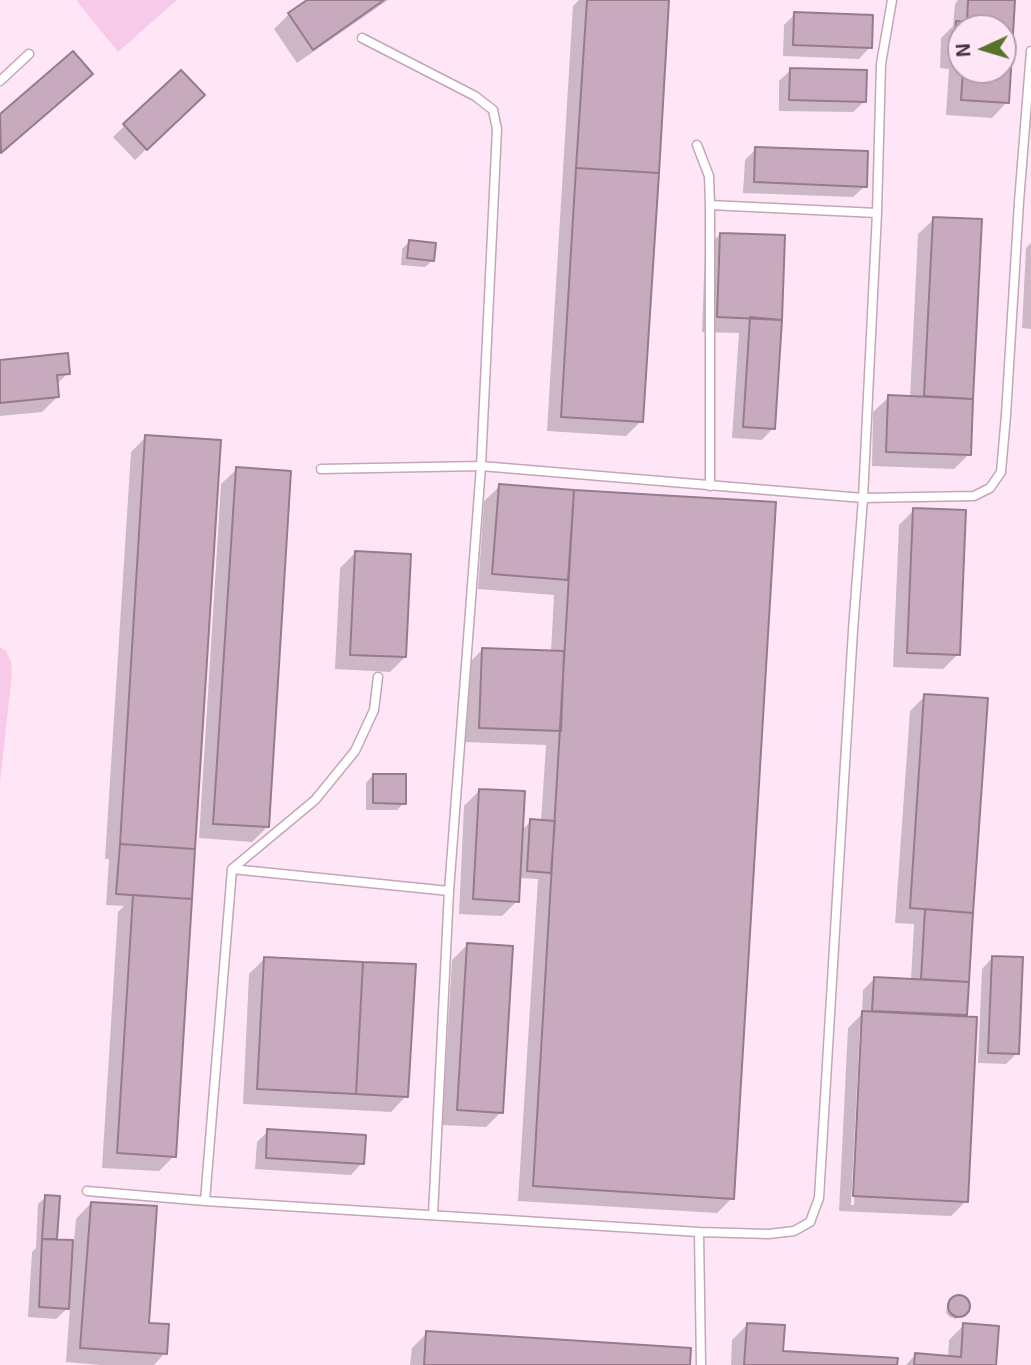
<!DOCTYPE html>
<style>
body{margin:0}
#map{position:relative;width:1031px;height:1365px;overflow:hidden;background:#ffe6f6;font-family:"Exo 2",sans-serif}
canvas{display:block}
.north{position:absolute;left:947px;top:14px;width:70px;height:70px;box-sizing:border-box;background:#ffe6f6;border:2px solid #b39fac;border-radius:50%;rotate:266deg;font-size:19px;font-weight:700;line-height:28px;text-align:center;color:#42353d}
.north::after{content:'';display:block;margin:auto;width:24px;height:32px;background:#557329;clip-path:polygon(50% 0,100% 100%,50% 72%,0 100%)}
</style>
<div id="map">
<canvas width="1031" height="1365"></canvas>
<div class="north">N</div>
</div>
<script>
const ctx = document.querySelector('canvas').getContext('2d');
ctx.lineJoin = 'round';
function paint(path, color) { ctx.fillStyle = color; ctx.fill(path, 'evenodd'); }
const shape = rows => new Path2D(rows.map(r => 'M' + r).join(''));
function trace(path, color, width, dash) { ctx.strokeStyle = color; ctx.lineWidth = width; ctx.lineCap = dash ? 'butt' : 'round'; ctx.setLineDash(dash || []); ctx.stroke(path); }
const green = shape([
 [76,0,177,0,118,52],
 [0,647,6,651,11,662,12,674,0,783]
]);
const shadow = shape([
 [310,0,388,0,297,63,274,29,289,14],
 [579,0,667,0,641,421,626,436,547,431,573,6],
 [958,0,1013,0,1007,102,992,118,946,115,949,69,940,68,941,38,953,26,955,4],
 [961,28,1003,28,1003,70,961,70],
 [795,14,870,47,859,59,783,56,784,25],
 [791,70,865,101,853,112,779,111,779,81],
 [180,72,202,95,135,160,113,137],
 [756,149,865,186,853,197,743,193,745,160],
 [934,219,980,221,969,454,954,469,872,466,873,412,889,397,910,398,918,234],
 [720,234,784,237,773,428,762,440,732,438,739,333,702,332,705,250],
 [409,242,433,260,425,267,401,265,402,249],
 [1031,243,1031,329,1022,328,1026,248],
 [0,362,68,373,56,385,57,397,42,412,0,416],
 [146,437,174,1156,159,1171,102,1168,118,912,124,906,106,905,109,859,105,859,131,452],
 [237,469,267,827,252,842,199,838,221,484],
 [500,486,774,503,732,1198,717,1213,518,1201,538,879,519,878,517,901,502,916,459,914,464,806,480,790,521,831,531,821,541,822,546,745,464,742,467,665,482,650,551,652,554,595,478,589,484,501],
 [914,510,958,654,943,669,893,667,899,525],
 [355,553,405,657,390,672,335,669,340,568],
 [925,696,972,913,965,1014,962,1018,966,1201,951,1216,839,1211,848,1028,862,1014,863,990,874,979,911,980,914,924,895,923,910,711],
 [860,1026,863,1026,854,1205,851,1205],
 [373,775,404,803,397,810,366,810,366,783],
 [467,945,501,1112,486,1127,442,1125,452,960],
 [993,957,1017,1053,1006,1064,978,1063,982,969],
 [264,959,406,1096,391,1112,243,1104,249,974],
 [268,1131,362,1163,351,1175,255,1169,257,1142],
 [46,1197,58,1197,56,1241,74,1242,76,1219,91,1203,147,1324,165,1353,154,1365,101,1365,66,1362,70,1306,56,1319,28,1317,32,1252,36,1248,38,1204],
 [956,1297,965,1299,968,1304,967,1310,956,1319,950,1317,946,1313,947,1305],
 [747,1325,781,1353,896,1365,731,1365,732,1340],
 [964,1325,994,1365,906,1365,915,1355,948,1358,949,1340],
 [427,1333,688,1365,410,1365,412,1348]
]);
const building = shape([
 [307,0,384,0,313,50,288,13,307,0],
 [587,0,669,0,659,173,576,168,587,0],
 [968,0,1015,0,1009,103,961,100,963,70,1003,70,1003,28,961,28,961,54,954,53,956,21,967,22,968,0],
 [794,12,873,15,872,48,793,45,794,12],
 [73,51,93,74,1,153,0,114,73,51],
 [790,68,867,70,866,102,789,100,790,68],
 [181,70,205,95,147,150,123,124,181,70],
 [755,147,868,151,867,187,754,182,755,147],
 [576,168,659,173,643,422,561,417,576,168],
 [933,217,982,219,973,399,924,396,933,217],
 [720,233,785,235,782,320,717,317,720,233],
 [409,240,436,243,434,261,407,258,409,240],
 [750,317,782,320,775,429,743,427,750,317],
 [68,353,70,374,57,375,59,397,0,403,0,360,68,353],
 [888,395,973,399,971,455,886,452,888,395],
 [145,435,221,440,195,849,120,844,145,435],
 [236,467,291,471,269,827,213,824,236,467],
 [499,484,574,490,568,580,492,574,499,484],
 [574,490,776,502,734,1199,533,1186,574,490],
 [913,508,966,510,960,655,907,653,913,508],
 [355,551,411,554,406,657,350,655,355,551],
 [482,648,564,651,561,731,479,728,482,648],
 [924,694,988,698,973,913,910,908,924,694],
 [373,774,406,774,406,804,373,803,373,774],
 [479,789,525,791,519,902,473,899,479,789],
 [530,819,555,821,551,873,527,871,530,819],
 [120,844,195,849,192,899,116,894,120,844],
 [133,895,192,899,176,1157,117,1153,133,895],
 [925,909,973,913,969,982,921,979,925,909],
 [467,943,513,946,503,1113,457,1110,467,943],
 [992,956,1023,957,1019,1054,988,1053,992,956],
 [264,957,363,962,356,1094,257,1089,264,957],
 [363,962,416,964,408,1097,356,1094,363,962],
 [874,977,969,982,967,1015,872,1011,874,977],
 [862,1011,977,1017,968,1202,853,1196,862,1011],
 [267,1129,366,1135,364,1164,266,1158,267,1129],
 [45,1195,60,1196,57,1239,42,1239,45,1195],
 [91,1202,157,1206,149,1323,169,1324,167,1354,80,1348,91,1202],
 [42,1239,73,1240,69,1309,39,1307,42,1239],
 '948 1306a11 11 0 1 1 22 0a11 11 0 1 1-22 0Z',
 [747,1323,785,1325,783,1351,898,1358,897,1365,744,1365,747,1323],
 [963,1323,999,1326,996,1365,914,1365,915,1353,961,1357,963,1323],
 [426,1331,691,1348,690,1365,424,1365,426,1331]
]);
const lane = shape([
 [362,38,475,96,493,110,497,129,481,466,449,891,433,1215],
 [0,81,29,54],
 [697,145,709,176,710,205,710,486],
 [710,205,877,213],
 [321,469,481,466,863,498,974,496,990,488,1001,472,1006,415,1019,202,1031,51],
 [232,869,449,891],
 [87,1191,205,1201,699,1232,769,1234,794,1231,810,1222,819,1198,853,630,863,498,877,213,881,64,892,0],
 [205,1201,232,869,315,800,355,751,374,710,378,677],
 [699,1232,701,1365]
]);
paint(green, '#f8cae9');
paint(shadow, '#0003');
paint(building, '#c7aabd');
trace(building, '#977b8d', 2);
trace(lane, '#c4a6b9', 11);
trace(lane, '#fff', 8);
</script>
